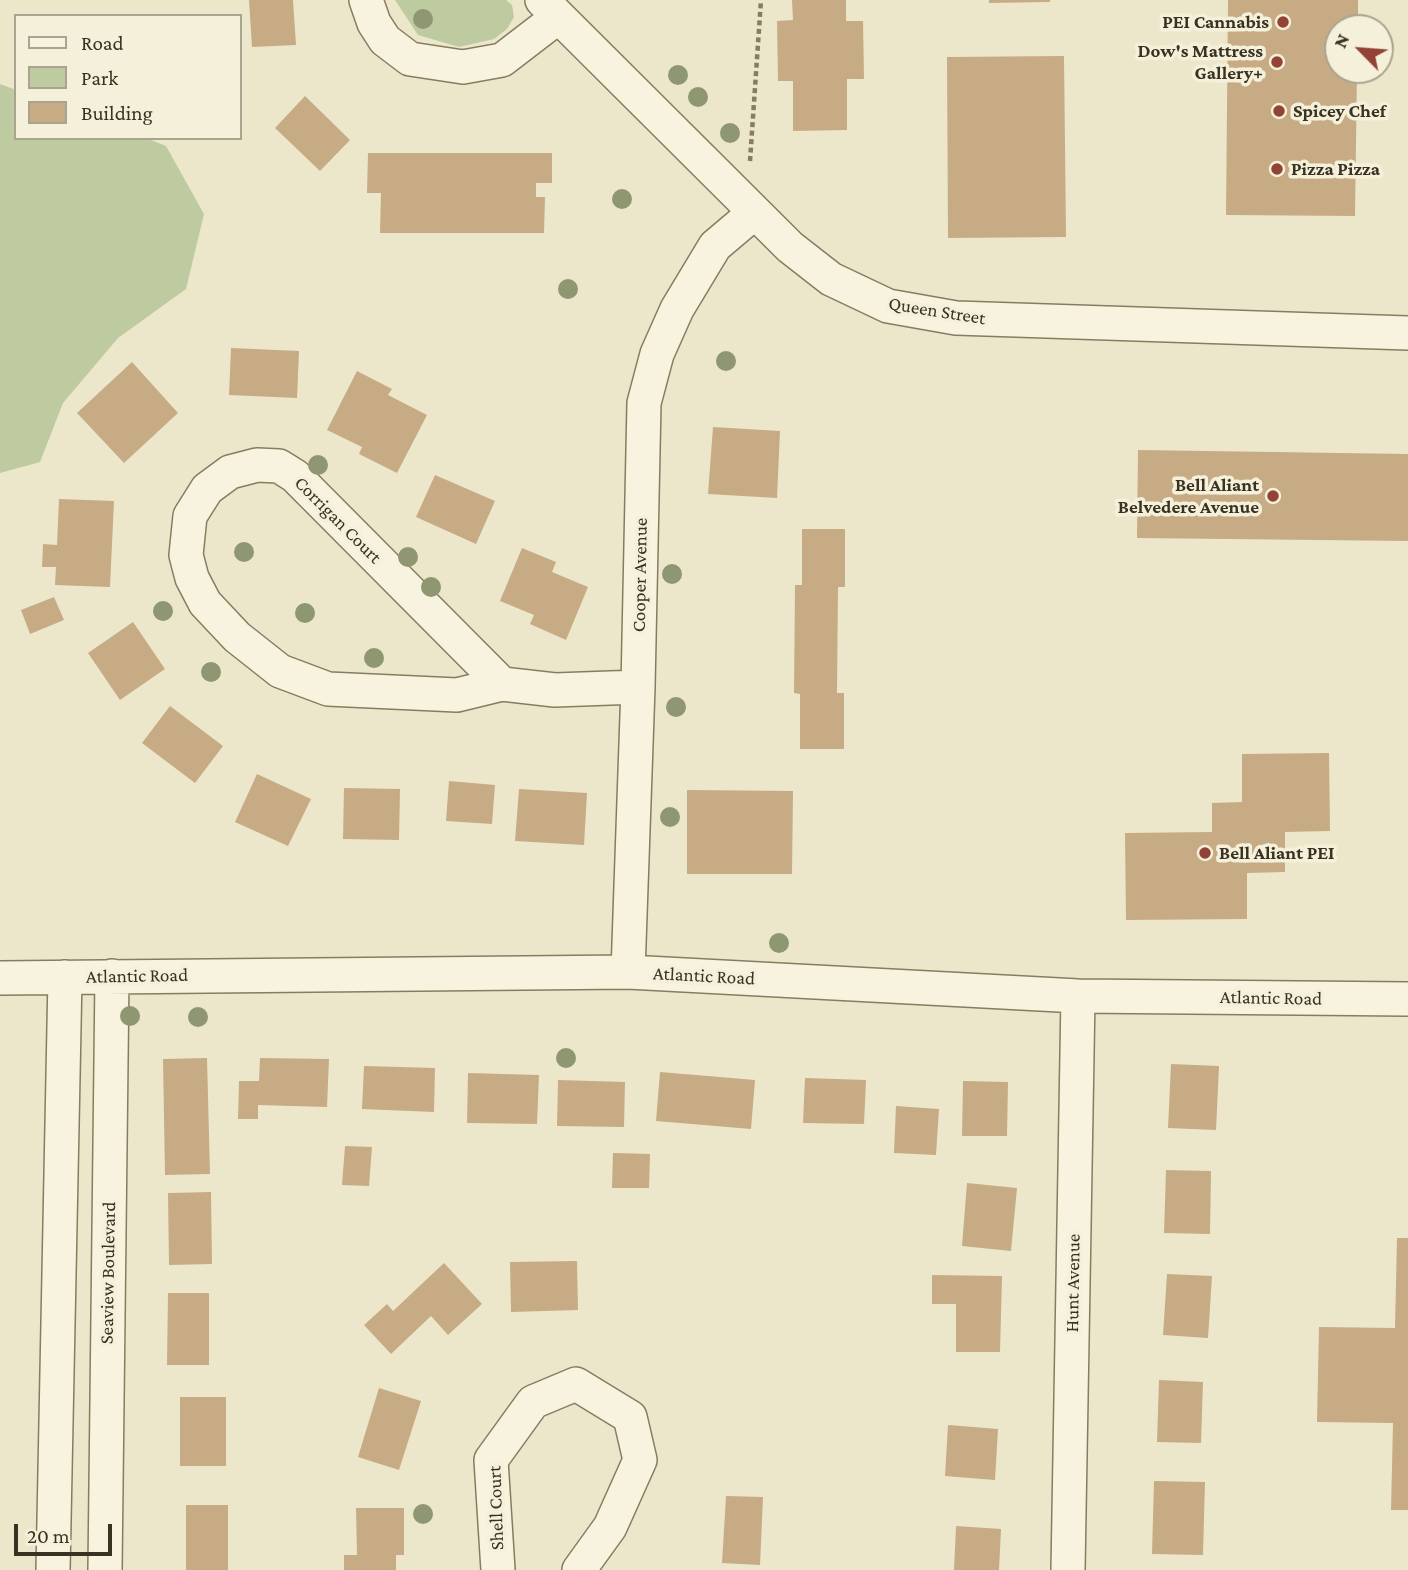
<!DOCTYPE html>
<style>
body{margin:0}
#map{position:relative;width:1408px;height:1570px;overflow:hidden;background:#ece7cb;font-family:"Crimson Pro",serif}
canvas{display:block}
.legend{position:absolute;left:14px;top:14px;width:228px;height:126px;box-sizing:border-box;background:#f4f0da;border:2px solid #a9a490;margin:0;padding:9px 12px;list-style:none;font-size:21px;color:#393122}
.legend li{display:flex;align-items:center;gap:14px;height:35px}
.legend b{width:35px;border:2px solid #a9a490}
.north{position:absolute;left:1324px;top:14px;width:70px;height:70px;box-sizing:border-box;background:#f4f0da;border:2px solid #a9a490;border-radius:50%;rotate:295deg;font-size:19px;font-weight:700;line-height:28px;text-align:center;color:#393122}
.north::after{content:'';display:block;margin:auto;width:24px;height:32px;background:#924335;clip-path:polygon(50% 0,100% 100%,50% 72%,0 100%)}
.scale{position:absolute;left:14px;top:1524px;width:98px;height:32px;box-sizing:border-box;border:4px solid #393122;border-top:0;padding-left:9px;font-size:21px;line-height:24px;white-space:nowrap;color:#393122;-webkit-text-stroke:5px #f4f0da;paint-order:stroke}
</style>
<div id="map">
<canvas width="1408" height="1570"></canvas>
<ul class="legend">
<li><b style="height:9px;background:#f7f3de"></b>Road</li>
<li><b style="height:19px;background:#beca9f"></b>Park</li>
<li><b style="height:19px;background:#c7ab84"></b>Building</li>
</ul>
<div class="north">N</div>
<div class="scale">20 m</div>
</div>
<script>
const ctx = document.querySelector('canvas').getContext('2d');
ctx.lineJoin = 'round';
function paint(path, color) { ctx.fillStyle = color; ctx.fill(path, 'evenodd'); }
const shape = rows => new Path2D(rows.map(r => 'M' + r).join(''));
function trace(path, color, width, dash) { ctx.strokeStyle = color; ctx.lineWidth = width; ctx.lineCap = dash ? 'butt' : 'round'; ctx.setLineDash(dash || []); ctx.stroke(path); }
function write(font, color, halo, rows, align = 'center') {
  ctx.font = font + ' "Crimson Pro",serif'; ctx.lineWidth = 7; ctx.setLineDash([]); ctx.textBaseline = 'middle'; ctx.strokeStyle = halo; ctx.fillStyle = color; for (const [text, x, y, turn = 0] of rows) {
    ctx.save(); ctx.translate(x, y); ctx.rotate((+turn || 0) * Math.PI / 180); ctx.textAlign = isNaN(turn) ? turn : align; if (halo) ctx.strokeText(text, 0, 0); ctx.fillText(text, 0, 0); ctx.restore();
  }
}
const green = shape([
 [395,0,506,0,512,5,514,17,507,29,494,39,459,47,418,35],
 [0,84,16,90,16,138,146,138,166,146,204,214,186,289,118,338,63,403,40,462,0,473]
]);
const building = shape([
 [249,0,293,0,296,45,252,47],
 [792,0,846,0,846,21,863,21,864,79,847,79,847,130,793,131,793,81,778,81,777,21,793,20],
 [989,0,1050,0,1050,2,989,3],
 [1228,0,1358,0,1358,28,1338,28,1338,70,1357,70,1355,216,1226,215],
 [1064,56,1066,237,948,238,947,57],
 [305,96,350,140,320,171,275,128],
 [368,153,552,153,552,183,536,183,536,197,545,197,544,233,380,233,381,193,367,193],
 [231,348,299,351,297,398,229,395],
 [132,362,178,413,124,463,77,413],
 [357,371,392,389,388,395,427,415,397,473,359,454,362,447,327,430],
 [713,427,780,431,777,498,708,494],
 [1138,450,1408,454,1408,541,1137,538],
 [435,475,495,501,476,544,416,517],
 [59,499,114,501,110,587,55,585,56,567,42,567,43,544,57,545],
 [802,529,845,529,845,587,838,587,837,693,844,693,844,749,800,749,800,694,794,693,795,585,802,585],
 [522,548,556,562,552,572,588,587,566,640,530,624,534,615,500,601],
 [54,597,64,620,30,634,21,610],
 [133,622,165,669,120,700,88,653],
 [170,706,223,746,195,783,142,743],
 [1329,753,1330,831,1285,832,1285,872,1247,873,1247,919,1126,920,1125,833,1212,832,1212,803,1242,802,1242,754],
 [257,774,311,799,288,846,235,822],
 [449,781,495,785,492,824,446,821],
 [344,788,400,789,399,840,343,839],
 [519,789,587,793,584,845,515,841],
 [687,790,793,791,792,874,687,874],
 [207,1058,210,1174,165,1175,163,1059],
 [260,1058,329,1059,327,1107,258,1105,258,1119,238,1119,239,1081,259,1081],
 [1171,1064,1219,1066,1216,1130,1168,1128],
 [364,1066,435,1068,434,1112,362,1109],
 [660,1072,755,1080,751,1129,656,1121],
 [468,1073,539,1075,537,1124,467,1123],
 [805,1078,866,1080,864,1124,803,1123],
 [558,1080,625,1082,624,1127,557,1126],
 [963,1081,1008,1082,1007,1136,962,1136],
 [896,1106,939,1109,936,1155,894,1153],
 [345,1146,372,1147,369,1186,342,1185],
 [613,1153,650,1154,649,1188,612,1188],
 [1166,1170,1211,1171,1210,1234,1164,1233],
 [967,1183,1017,1188,1011,1251,962,1246],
 [211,1192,212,1264,169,1265,168,1193],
 [1397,1238,1408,1238,1408,1510,1391,1510,1393,1423,1317,1422,1319,1327,1395,1328],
 [577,1261,578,1310,511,1312,510,1262],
 [444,1263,482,1304,448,1335,431,1316,391,1354,364,1325,387,1304,393,1311],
 [1167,1274,1212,1276,1208,1338,1163,1335],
 [932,1275,1002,1276,1000,1352,956,1352,956,1304,932,1304],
 [168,1293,209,1293,209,1365,167,1365],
 [1159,1380,1203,1382,1201,1443,1157,1442],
 [379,1388,421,1401,399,1470,358,1457],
 [180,1397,226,1397,226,1466,180,1466],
 [948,1425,998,1429,995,1480,945,1476],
 [1154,1481,1205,1482,1203,1555,1152,1554],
 [726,1496,763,1497,760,1565,722,1563],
 [186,1505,228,1505,228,1570,186,1570],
 [356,1508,404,1508,404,1555,396,1555,396,1570,344,1570,344,1555,357,1555],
 [956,1526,1001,1529,999,1570,954,1570]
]);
const path = shape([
 [750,161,761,0]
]);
const street = shape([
 [366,0,374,23,385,40,410,59,463,67,502,60,558,17],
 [542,0,790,247,831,279,888,306,956,318,1408,333],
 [502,684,295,476,279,466,257,465,230,472,207,489,190,516,186,555,192,578,205,603,237,637,280,671,328,689,457,695,502,684,555,690,638,687],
 [628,972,638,687,644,403,657,354,677,309,715,246,754,213],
 [0,978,628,972,1078,996,1408,999],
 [53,1570,65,977],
 [105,1570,112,976],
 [498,1570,491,1460,533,1402,576,1384,630,1417,640,1460,610,1527,579,1570],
 [1068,1570,1078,996]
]);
const trees = [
 [423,19],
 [678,75],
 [698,97],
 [730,133],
 [622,199],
 [568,289],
 [726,361],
 [318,465],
 [244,552],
 [408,557],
 [672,574],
 [431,587],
 [163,611],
 [305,613],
 [374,658],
 [211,672],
 [676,707],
 [670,817],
 [779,943],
 [130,1016],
 [198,1017],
 [566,1058],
 [423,1514]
];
const markers = [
 [1283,22,7,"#924335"],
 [1277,62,7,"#924335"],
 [1279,111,7,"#924335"],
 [1277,169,7,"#924335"],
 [1273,496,7,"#924335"],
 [1205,853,7,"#924335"]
];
const poiNames = [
 ["PEI Cannabis",1269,22],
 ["Dow's Mattress",1263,51],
 ["Gallery+",1263,73],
 ["Spicey Chef",1293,111,"left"],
 ["Pizza Pizza",1291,169,"left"],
 ["Bell Aliant",1259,485],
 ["Belvedere Avenue",1259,507],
 ["Bell Aliant PEI",1219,853,"left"]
];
const streetNames = [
 ["Queen Street",937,311,9],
 ["Corrigan Court",338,520,45],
 ["Cooper Avenue",640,575,-89],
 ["Atlantic Road",137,976,-1],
 ["Atlantic Road",704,976,3],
 ["Atlantic Road",1271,998,1],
 ["Seaview Boulevard",108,1273,-89],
 ["Hunt Avenue",1073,1283,-89],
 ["Shell Court",496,1508,-92]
];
paint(green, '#beca9f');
paint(building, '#c7ab84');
trace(street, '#877c60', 36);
trace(path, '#877c60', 4.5, [5, 3.5]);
trace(street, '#f7f3de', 33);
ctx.fillStyle = '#8f9672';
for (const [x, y] of trees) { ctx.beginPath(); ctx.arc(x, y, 10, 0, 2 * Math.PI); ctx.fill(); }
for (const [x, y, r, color] of markers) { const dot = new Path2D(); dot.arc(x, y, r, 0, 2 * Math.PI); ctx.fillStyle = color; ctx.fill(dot); trace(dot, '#f4f0da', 2.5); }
write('bold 19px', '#393122', '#f4f0da', poiNames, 'right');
write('19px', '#393122', '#f4f0da', streetNames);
</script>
